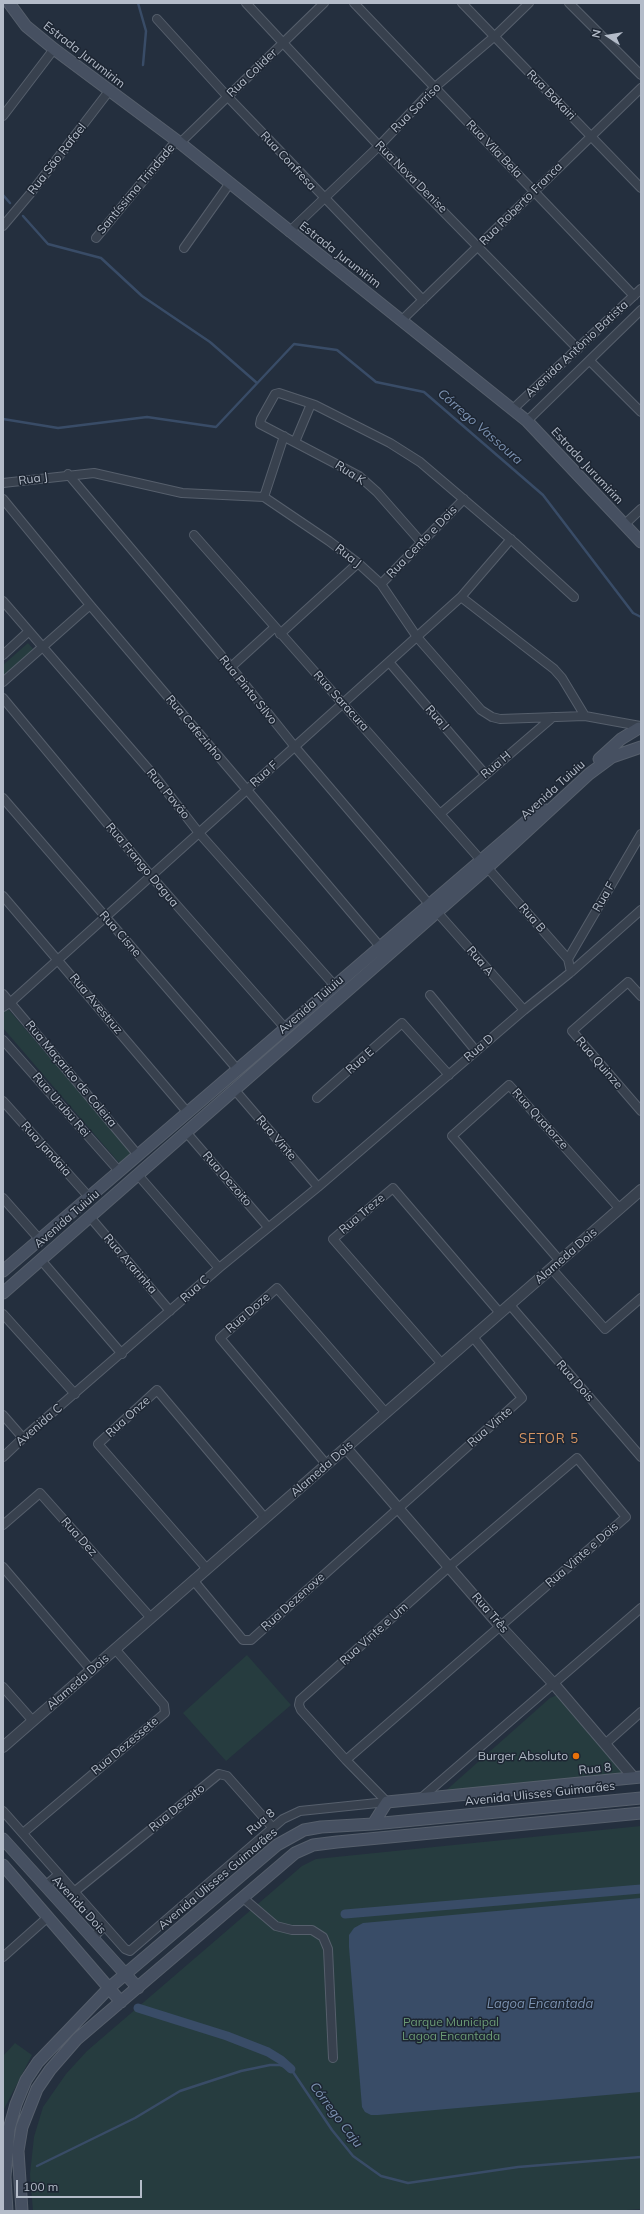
<!DOCTYPE html>
<meta charset="utf-8">
<style>
body{margin:0}
#map{position:relative;width:644px;height:2214px;overflow:hidden;background:#242f3e;font-family:Mulish,sans-serif}
canvas{display:block}
.frame{position:absolute;inset:0;border:4px solid #b4bcc9;pointer-events:none}
.north{position:absolute;left:588px;top:16px;width:40px;height:40px;-webkit-text-stroke:3px #1d2633;paint-order:stroke;rotate:282deg;font-size:11px;font-weight:700;line-height:16px;text-align:center;color:#b4bcc9}
.north::after{content:'';display:block;margin:auto;width:14px;height:18px;background:#b4bcc9;clip-path:polygon(50% 0,100% 100%,50% 72%,0 100%)}
.scale{position:absolute;left:16px;top:2180px;width:126px;height:18px;box-sizing:border-box;border:2px solid #b4bcc9;border-top:0;padding-left:5px;font-size:12px;line-height:14px;white-space:nowrap;color:#b4bcc9;-webkit-text-stroke:3px #1d2633;paint-order:stroke}
</style>
<div id="map">
<canvas width="644" height="2214"></canvas>
<div class="frame"></div>
<div class="north">N</div>
<div class="scale">100 m</div>
</div>
<script>
const ctx = document.querySelector('canvas').getContext('2d');
ctx.lineJoin = 'round';
function paint(path, color) { ctx.fillStyle = color; ctx.fill(path, 'evenodd'); }
const shape = rows => new Path2D(rows.map(r => 'M' + r).join(''));
function trace(path, color, width, dash) { ctx.strokeStyle = color; ctx.lineWidth = width; ctx.lineCap = dash ? 'butt' : 'round'; ctx.setLineDash(dash || []); ctx.stroke(path); }
function write(font, color, halo, rows, align = 'center') {
  ctx.font = font + ' Mulish,sans-serif'; ctx.lineWidth = 3; ctx.setLineDash([]); ctx.textBaseline = 'middle'; ctx.strokeStyle = halo; ctx.fillStyle = color; for (const [text, x, y, turn = 0] of rows) {
    ctx.save(); ctx.translate(x, y); ctx.rotate((+turn || 0) * Math.PI / 180); ctx.textAlign = isNaN(turn) ? turn : align; if (halo) ctx.strokeText(text, 0, 0); ctx.fillText(text, 0, 0); ctx.restore();
  }
}
const green = shape([
 [28,643,34,650,3,678,3,665],
 [3,1003,132,1154,120,1164,3,1028],
 [247,1655,291,1705,226,1761,183,1713],
 [555,1696,558,1696,625,1774,442,1794,550,1698],
 [641,1826,641,2209,613,2211,33,2211,30,2174,34,2137,43,2107,66,2074,87,2051,302,1866,316,1859],
 [15,2043,32,2055,3,2111,3,2056]
]);
const water = shape([
 [641,1898,641,2092,378,2115,371,2115,365,2112,362,2107,349,1947,349,1935,354,1928,363,1923]
]);
const stream = shape([
 [138,3,146,31,143,65],
 [3,195,10,203],
 [23,216,48,244,101,258,142,296,210,342,257,383],
 [3,419,58,428,147,417,216,427,294,344,337,350,376,382,424,392,543,495,633,613,641,617],
 [37,2166,135,2118,180,2091,241,2071,270,2065,280,2065,291,2069,332,2130,353,2156,381,2176,408,2183,518,2167,641,2157]
]);
const canal = shape([
 [345,1914,641,1889],
 [138,2008,227,2036,268,2052,281,2060,291,2069]
]);
const minor = shape([
 [246,3,379,146,578,349],
 [354,3,634,296],
 [462,3,641,188],
 [569,3,641,75],
 [157,19,227,96,423,300],
 [3,116,54,49],
 [180,143,324,3],
 [3,226,30,194,109,91],
 [289,232,379,146,434,88,495,36,529,3],
 [96,238,176,141],
 [184,248,230,183],
 [402,320,641,88],
 [590,361,641,412],
 [513,409,641,289],
 [527,421,641,310],
 [295,442,311,404],
 [68,474,231,667,295,747,429,904],
 [3,483,94,473,182,493,264,497,329,541,358,563,381,584,417,637,481,710,492,717,500,719,585,716,640,726],
 [264,497,284,436],
 [3,499,90,605,383,950],
 [625,524,641,509],
 [194,535,568,959,571,972],
 [421,542,377,492,359,476,260,424,261,419,275,394,279,393,315,405,390,443,420,462,515,543,574,597],
 [381,584,464,499],
 [461,597,554,669,562,678,585,716],
 [3,601,157,779,199,833,335,986],
 [280,634,358,563],
 [3,655,28,632],
 [389,662,485,774],
 [231,667,275,627],
 [3,682,90,605],
 [3,698,151,876,285,1028],
 [3,798,237,1069],
 [440,814,553,717],
 [3,896,188,1113],
 [437,912,524,1010],
 [568,959,641,834],
 [3,994,138,1155],
 [430,995,476,1051],
 [641,996,628,982,572,1031,641,1111],
 [3,1007,11,1002,461,597,511,539],
 [3,1040,119,1171],
 [234,1089,318,1187],
 [317,1098,402,1023,449,1075],
 [3,1101,89,1197],
 [186,1132,268,1227],
 [138,1175,219,1268],
 [3,1198,40,1240],
 [90,1217,170,1311],
 [41,1260,122,1354],
 [560,1261,452,1136,509,1085,620,1209],
 [551,1268,605,1329,641,1298],
 [510,1305,641,1457],
 [3,1314,75,1394],
 [442,1364,333,1239,393,1188,500,1313],
 [3,1415,23,1438],
 [3,1457,23,1438,219,1268,318,1187,524,1010,571,972,641,910],
 [327,1465,220,1338,277,1288,386,1413],
 [3,1525,40,1493,151,1618],
 [3,1567,91,1670],
 [207,1569,98,1444,157,1390,265,1518],
 [194,1581,243,1640,251,1640,522,1398,473,1337],
 [3,1687,33,1721],
 [605,1744,641,1712],
 [346,1760,626,1517,577,1458,450,1566,300,1700,299,1705,301,1710,346,1760,387,1802],
 [420,1799,641,1608],
 [3,1811,125,1949,130,1951,283,1819,300,1811,387,1802],
 [23,1833,165,1713,164,1705,115,1649],
 [45,1886,59,1874],
 [74,1892,219,1774,227,1776,273,1828],
 [242,1897,276,1926,292,1930,312,1930,323,1937,328,1949,333,2058],
 [92,1939,104,1926],
 [3,1957,48,1917]
]);
const tertiary = shape([
 [346,1448,500,1626,553,1683,634,1778],
 [3,1747,641,1190]
]);
const secondary = shape([
 [9,3,26,26,54,49,180,143,527,421,641,542],
 [599,759,621,739,639,728],
 [3,1271,542,808],
 [3,1293,487,868,589,774,612,757,641,747],
 [373,1824,387,1802,641,1777],
 [3,1839,138,1988],
 [3,1865,121,2002],
 [7,2211,5,2177,9,2129,16,2104,26,2080,38,2062,109,1988,277,1845,304,1830,321,1827,373,1824,641,1798],
 [22,2211,18,2151,22,2127,37,2089,50,2070,77,2039,295,1853,313,1845,337,1842,641,1813]
]);
const markers = [
 [576,1756,4,"#e8710a"]
];
const streetNames = [
 ["Estrada Jurumirim",84,55,38],
 ["Rua Colider",252,73,-44],
 ["Rua Bakairi",551,95,46],
 ["Rua Sorriso",416,108,-45],
 ["Rua Vila Bela",494,149,46],
 ["Rua São Rafael",57,159,-52],
 ["Rua Confresa",288,161,47],
 ["Rua Nova Denise",411,177,45],
 ["Santíssima Trindade",136,189,-50],
 ["Rua Roberto Franca",521,204,-45],
 ["Estrada Jurumirim",340,255,38],
 ["Avenida Antônio Batista",577,349,-43],
 ["Estrada Jurumirim",587,466,47],
 ["Rua K",350,473,33],
 ["Rua J",33,479,-8],
 ["Rua Cento e Dois",422,542,-46],
 ["Rua J",348,556,38],
 ["Rua Pinta Silvo",248,690,51],
 ["Rua Saracura",341,701,48],
 ["Rua I",437,718,49],
 ["Rua Cafezinho",194,728,50],
 ["Rua H",496,765,-40],
 ["Rua F",264,774,-42],
 ["Avenida Tuiuiu",553,790,-42],
 ["Rua Pavão",168,794,51],
 ["Rua Frango Dagua",142,865,50],
 ["Rua F",604,897,-60],
 ["Rua B",532,918,49],
 ["Rua Cisne",120,934,49],
 ["Rua A",480,961,49],
 ["Rua Avestruz",96,1004,50],
 ["Avenida Tuiuiu",311,1005,-41],
 ["Rua D",479,1048,-41],
 ["Rua E",360,1061,-42],
 ["Rua Quinze",599,1063,49],
 ["Rua Maçarico de Coleira",71,1074,50],
 ["Rua Urubu Rei",61,1105,49],
 ["Rua Quatorze",540,1119,48],
 ["Rua Vinte",276,1138,49],
 ["Rua Jandaia",46,1149,48],
 ["Rua Dezoito",227,1179,49],
 ["Rua Treze",362,1214,-40],
 ["Avenida Tuiuiu",67,1219,-41],
 ["Alameda Dois",566,1256,-41],
 ["Rua Ararinha",130,1264,49],
 ["Rua C",195,1289,-42],
 ["Rua Doze",248,1313,-41],
 ["Rua Dois",575,1381,49],
 ["Rua Onze",128,1417,-42],
 ["Avenida C",39,1425,-41],
 ["Rua Vinte",490,1427,-41],
 ["Alameda Dois",322,1469,-41],
 ["Rua Dez",79,1537,48],
 ["Rua Vinte e Dois",582,1555,-41],
 ["Rua Dezenove",293,1602,-42],
 ["Rua Três",490,1613,49],
 ["Rua Vinte e Um",374,1634,-42],
 ["Alameda Dois",78,1682,-41],
 ["Rua Dezessete",125,1746,-40],
 ["Rua 8",595,1769,-6],
 ["Avenida Ulisses Guimarães",540,1794,-6],
 ["Rua Dezoito",177,1808,-39],
 ["Rua 8",261,1822,-41],
 ["Avenida Ulisses Guimarães",218,1879,-40],
 ["Avenida Dois",79,1905,48]
];
const poiNames = [
 ["Burger Absoluto",568,1756]
];
const parkNames = [
 ["Parque Municipal",451,2022],
 ["Lagoa Encantada",451,2036]
];
const waterNames = [
 ["Córrego Vassoura",480,427,41],
 ["Lagoa Encantada",540,2004],
 ["Córrego Caju",336,2115,53]
];
const neighbourhoodNames = [
 ["SETOR 5",549,1439]
];
paint(green, '#263c3f');
paint(water, '#394c67');
trace(stream, '#394c67', 2.5);
trace(canal, '#394c67', 9);
trace(minor, '#565f6c', 10);
trace(tertiary, '#565f6c', 12);
trace(secondary, '#565f6c', 13);
trace(minor, '#38414e', 8);
trace(tertiary, '#38414e', 10);
trace(secondary, '#465061', 11);
for (const [x, y, r, color] of markers) { const dot = new Path2D(); dot.arc(x, y, r, 0, 2 * Math.PI); ctx.fillStyle = color; ctx.fill(dot); trace(dot, '#1d2633', 1.5); }
write('12px', '#b4bcc9', '#1d2633', streetNames);
write('12px', '#b4bcc9', '#1d2633', poiNames, 'right');
write('12px', '#6b9a76', '#1d2633', parkNames);
write('italic 13px', '#7c92b1', '#1d2633', waterNames);
ctx.letterSpacing = '1px';
write('13px', '#d59563', '#1d2633', neighbourhoodNames);
ctx.letterSpacing = '0px';
</script>
